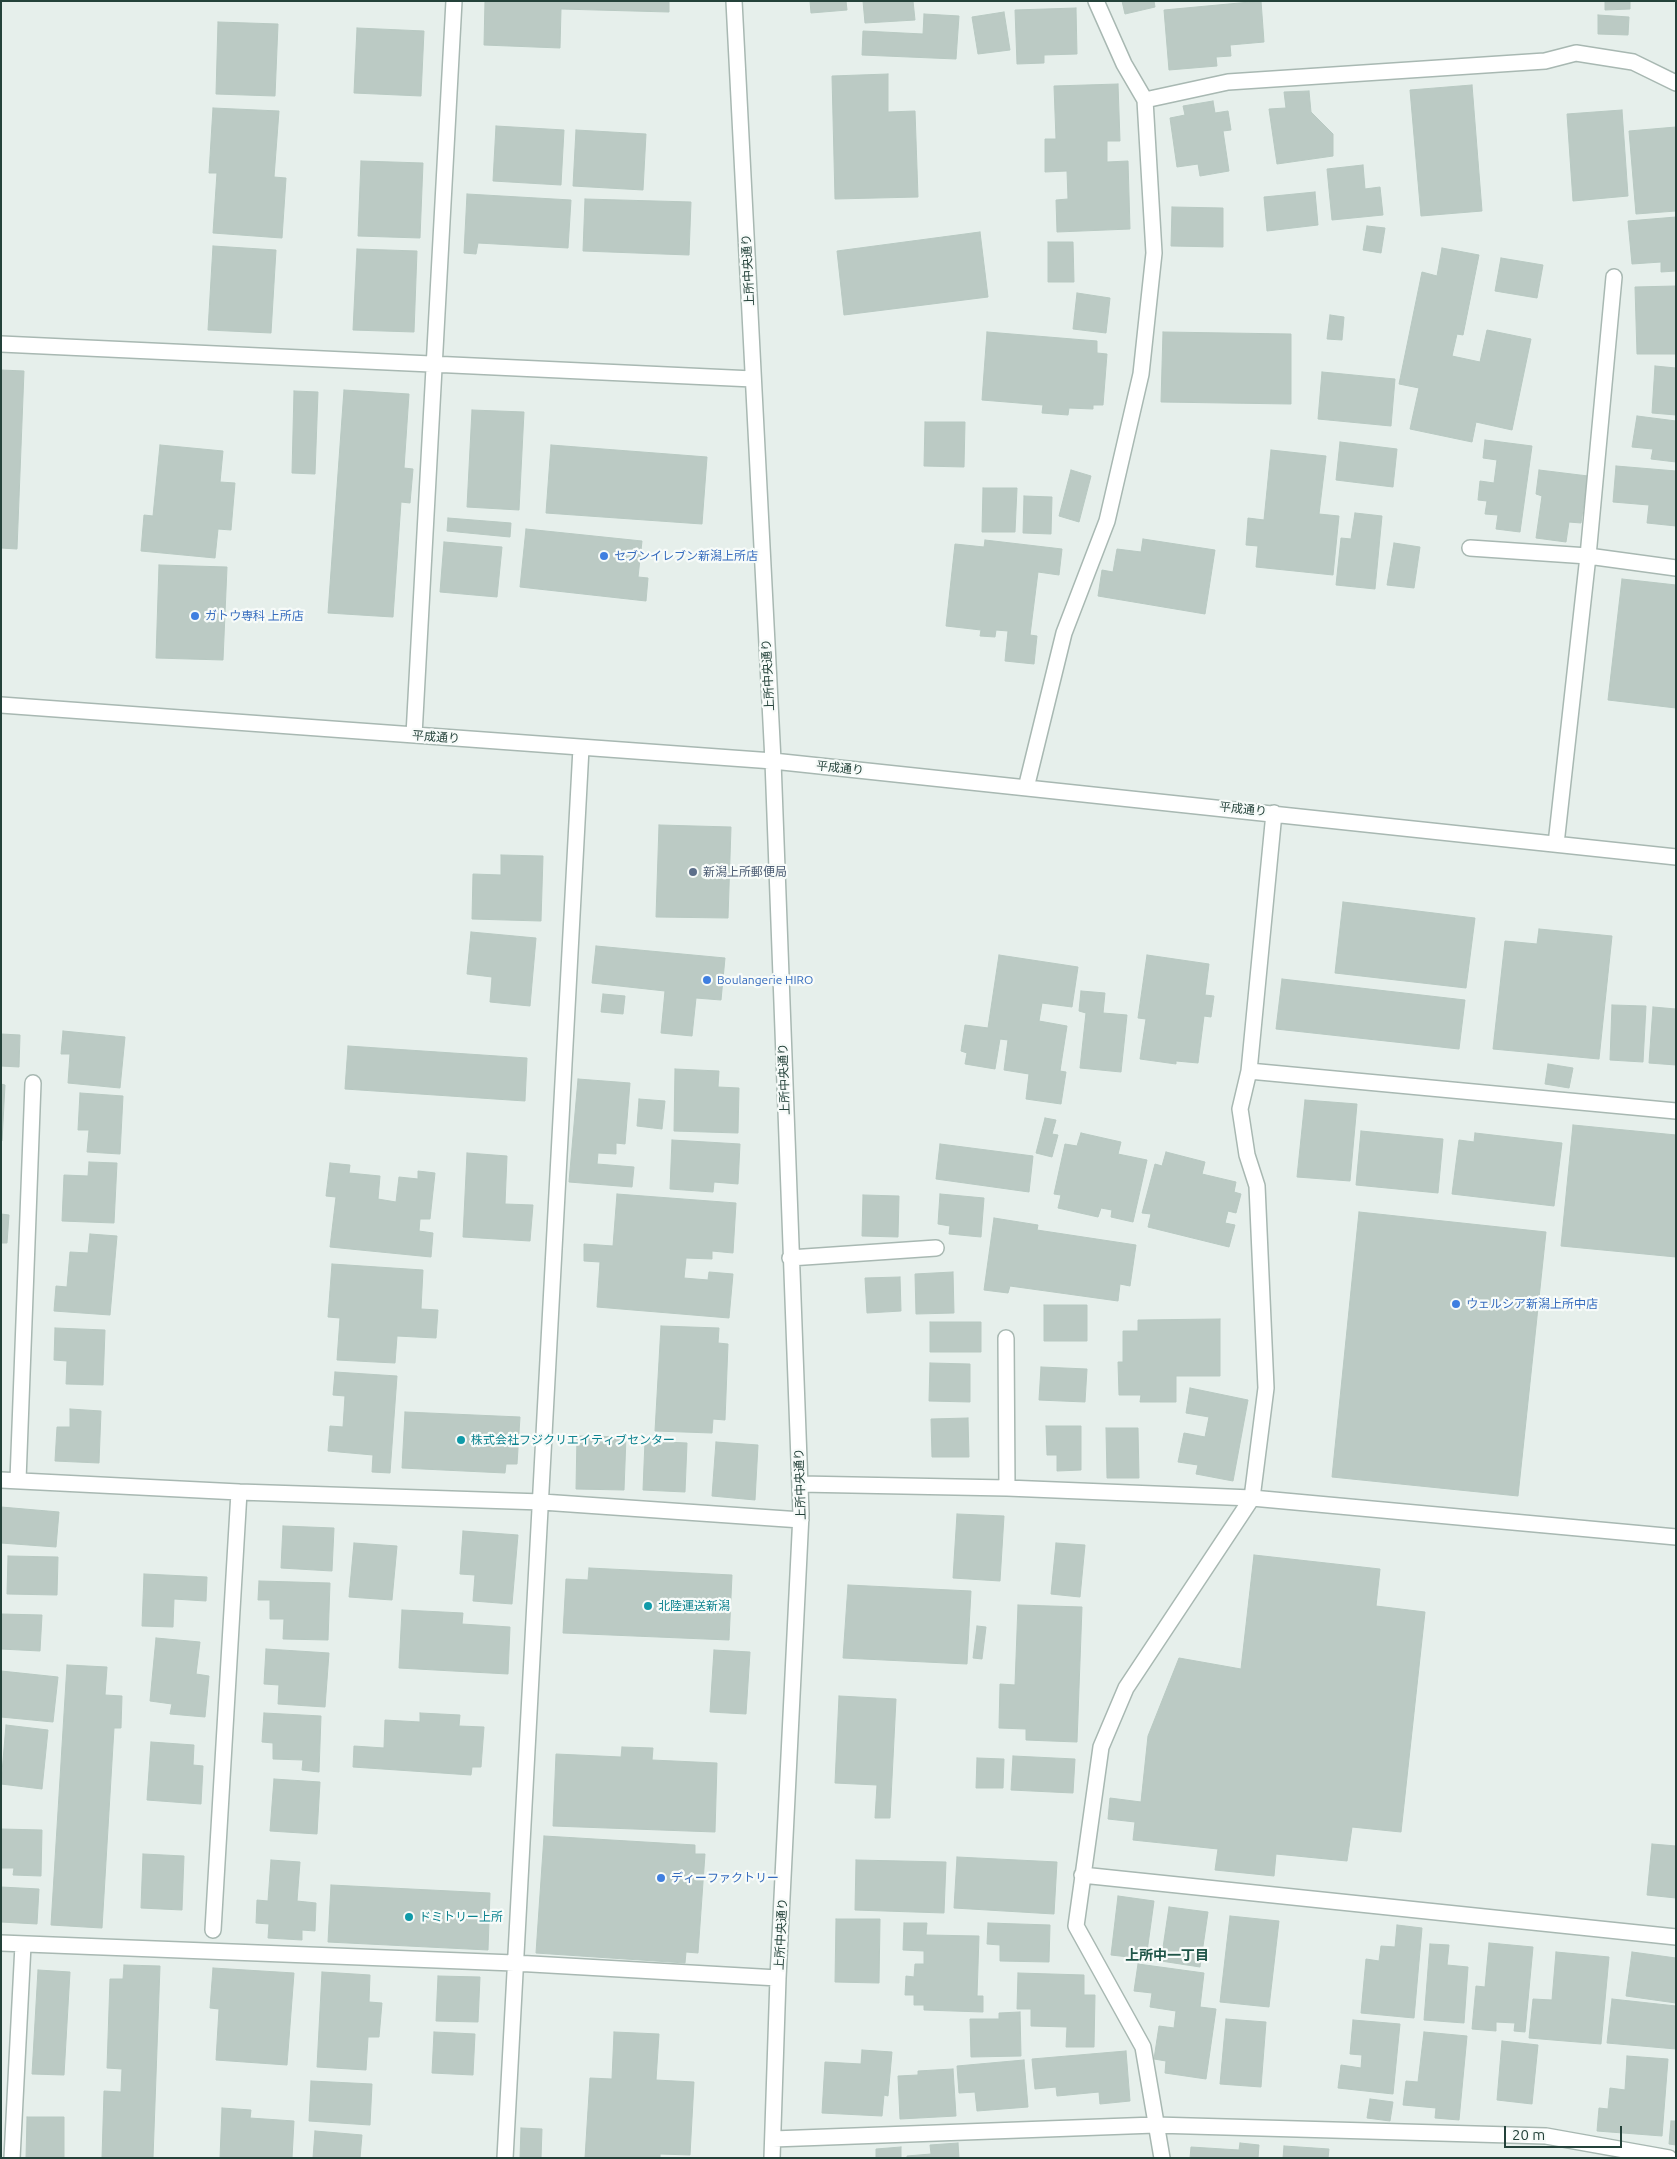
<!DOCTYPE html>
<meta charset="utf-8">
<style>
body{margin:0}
#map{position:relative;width:1677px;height:2159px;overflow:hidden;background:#e6efeb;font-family:Ubuntu,sans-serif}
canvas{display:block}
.frame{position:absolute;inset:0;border:2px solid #24423a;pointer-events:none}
.scale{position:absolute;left:1504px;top:2126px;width:118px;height:22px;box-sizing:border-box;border:2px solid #24423a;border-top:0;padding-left:6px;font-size:15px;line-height:18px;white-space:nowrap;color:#24423a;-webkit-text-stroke:4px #f7fbf9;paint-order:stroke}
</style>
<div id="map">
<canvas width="1677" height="2159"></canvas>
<div class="frame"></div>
<div class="scale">20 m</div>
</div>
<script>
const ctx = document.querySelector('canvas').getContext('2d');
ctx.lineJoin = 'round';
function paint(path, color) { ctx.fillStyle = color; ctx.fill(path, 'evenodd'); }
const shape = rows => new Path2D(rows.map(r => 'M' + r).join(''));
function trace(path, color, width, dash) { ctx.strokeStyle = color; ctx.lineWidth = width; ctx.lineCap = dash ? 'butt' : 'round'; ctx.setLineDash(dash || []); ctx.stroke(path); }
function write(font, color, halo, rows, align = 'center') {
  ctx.font = font + ' Ubuntu,"Noto Sans JP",sans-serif'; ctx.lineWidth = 4.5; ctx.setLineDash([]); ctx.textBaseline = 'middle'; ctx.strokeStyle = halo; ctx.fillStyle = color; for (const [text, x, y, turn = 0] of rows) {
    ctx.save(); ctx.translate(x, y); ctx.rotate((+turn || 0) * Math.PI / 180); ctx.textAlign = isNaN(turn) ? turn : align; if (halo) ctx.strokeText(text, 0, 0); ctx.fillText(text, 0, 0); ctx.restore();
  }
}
const building = shape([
 [485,1,669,1,669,12,561,9,560,48,484,45,485,1],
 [810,1,846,1,847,10,811,13,810,1],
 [863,1,913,1,915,20,865,23,863,1],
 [1122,1,1154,1,1155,7,1125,14,1122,1],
 [1261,1,1264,42,1230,45,1231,56,1216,57,1217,66,1169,70,1164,10,1261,1],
 [1605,1,1630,1,1630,9,1605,10,1605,1],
 [1076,8,1077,54,1044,55,1044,63,1017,64,1015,10,1076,8],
 [1004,12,1010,50,978,54,972,17,1004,12],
 [924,14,959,16,956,59,862,55,863,31,923,34,924,14],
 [1598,15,1629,17,1628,35,1598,34,1598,15],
 [218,22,278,24,275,96,216,94,218,22],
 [357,28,424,31,421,96,354,93,357,28],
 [888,74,888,112,915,111,918,197,835,199,832,76,888,74],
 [1118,84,1120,141,1107,141,1107,162,1128,161,1130,229,1057,232,1056,200,1068,199,1067,171,1045,172,1045,139,1056,139,1054,86,1118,84],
 [1472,85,1482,211,1421,216,1410,90,1472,85],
 [1309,91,1311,112,1333,134,1333,156,1277,164,1269,109,1286,108,1284,92,1309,91],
 [1213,101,1215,113,1228,111,1231,130,1223,131,1229,171,1200,176,1198,164,1177,167,1170,118,1185,115,1183,106,1213,101],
 [213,108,279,111,274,177,286,178,282,238,213,233,217,173,209,173,213,108],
 [1622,110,1628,196,1573,201,1567,114,1622,110],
 [496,126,564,130,561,185,493,181,496,126],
 [1676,127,1676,211,1636,214,1629,131,1676,127],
 [576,130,646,134,643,190,573,186,576,130],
 [361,161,423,163,420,238,358,236,361,161],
 [1363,165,1365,189,1380,187,1383,215,1332,220,1327,169,1363,165],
 [1315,192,1318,225,1267,231,1264,197,1315,192],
 [467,194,571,200,568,248,478,243,476,254,464,253,467,194],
 [585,199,691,202,689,255,583,251,585,199],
 [1172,207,1223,208,1223,247,1171,246,1172,207],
 [1676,217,1676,271,1661,272,1661,262,1632,264,1628,221,1676,217],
 [1367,226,1385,228,1381,253,1363,250,1367,226],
 [980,232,988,297,844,315,837,251,980,232],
 [1048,242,1073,242,1074,282,1048,282,1048,242],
 [213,246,276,250,271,333,208,330,213,246],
 [1442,248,1479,255,1463,335,1457,334,1452,356,1480,362,1487,330,1531,339,1512,430,1476,422,1472,442,1410,429,1419,388,1399,384,1422,272,1437,276,1442,248],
 [357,249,417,251,414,332,353,330,357,249],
 [1501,258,1543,265,1537,298,1495,291,1501,258],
 [1676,286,1676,354,1637,354,1635,287,1676,286],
 [1077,293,1110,298,1106,333,1073,329,1077,293],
 [1330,315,1344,317,1342,340,1327,339,1330,315],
 [987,332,1097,341,1097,353,1107,354,1103,405,1093,405,1093,409,1069,408,1068,415,1042,413,1043,405,982,400,987,332],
 [1163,332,1291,334,1291,404,1161,402,1163,332],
 [1655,366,1676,368,1676,415,1652,413,1655,366],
 [1,370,24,371,17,549,1,548,1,370],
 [1322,372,1395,379,1391,426,1318,419,1322,372],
 [344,390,409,394,404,468,413,469,410,503,401,502,393,617,328,613,344,390],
 [294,391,318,392,315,474,292,473,294,391],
 [472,410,524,412,519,510,467,507,472,410],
 [1637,416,1676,421,1676,462,1651,459,1653,449,1632,447,1637,416],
 [925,422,965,422,964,467,924,466,925,422],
 [1485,440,1532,446,1520,532,1496,529,1498,515,1485,514,1487,501,1478,500,1480,481,1494,483,1497,460,1483,458,1485,440],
 [1340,442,1397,449,1393,487,1336,480,1340,442],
 [160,445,223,451,220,482,235,483,231,530,218,529,215,558,141,551,144,515,153,516,160,445],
 [551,445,707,457,702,524,546,513,551,445],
 [1271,450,1326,456,1319,514,1339,516,1333,575,1256,567,1258,546,1246,545,1248,518,1264,520,1271,450],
 [1616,466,1676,471,1676,526,1647,523,1649,505,1613,502,1616,466],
 [1071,470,1091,476,1079,522,1059,516,1071,470],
 [1539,470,1588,476,1581,523,1569,522,1566,542,1536,538,1542,496,1536,494,1539,470],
 [983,488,1017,488,1015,532,982,532,983,488],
 [1024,496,1052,497,1051,534,1023,533,1024,496],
 [1355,513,1382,516,1375,589,1336,585,1341,538,1351,539,1355,513],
 [448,518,511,523,510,537,447,531,448,518],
 [526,529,642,541,638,577,648,578,646,601,520,587,526,529],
 [1143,539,1215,550,1205,614,1098,596,1102,570,1113,572,1117,549,1141,552,1143,539],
 [985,540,1062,549,1059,575,1038,572,1030,635,1037,636,1034,664,1005,661,1008,631,996,630,995,637,980,636,981,630,946,626,955,544,984,547,985,540],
 [444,542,502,547,497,597,440,592,444,542],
 [1394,543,1420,547,1414,588,1387,585,1394,543],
 [159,565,227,567,223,660,156,658,159,565],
 [1622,579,1676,585,1676,708,1608,700,1622,579],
 [659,825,731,827,728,918,656,917,659,825],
 [501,855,543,856,541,921,472,919,473,874,501,875,501,855],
 [1343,902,1475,918,1466,988,1335,973,1343,902],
 [1539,929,1612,936,1599,1059,1493,1049,1505,941,1537,944,1539,929],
 [471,932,536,938,530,1006,490,1002,492,977,467,974,471,932],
 [596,946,725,958,721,1000,696,998,692,1036,661,1033,665,991,592,983,596,946],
 [999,955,1078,967,1072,1007,1042,1003,1039,1021,1067,1026,1060,1071,1066,1072,1061,1104,1026,1099,1029,1074,1004,1070,1008,1040,1000,1039,995,1069,965,1064,967,1053,961,1051,965,1025,988,1028,999,955],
 [1147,955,1209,964,1205,995,1214,996,1211,1017,1204,1016,1198,1063,1176,1061,1176,1064,1140,1059,1146,1019,1138,1018,1147,955],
 [1282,979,1465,1000,1459,1049,1276,1029,1282,979],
 [1081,991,1105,993,1103,1013,1127,1015,1121,1072,1080,1068,1086,1013,1079,1011,1081,991],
 [603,994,625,996,623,1014,601,1012,603,994],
 [1612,1005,1646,1006,1643,1062,1610,1060,1612,1005],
 [1653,1007,1676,1009,1676,1065,1649,1063,1653,1007],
 [63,1031,125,1037,120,1088,68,1083,70,1054,61,1054,63,1031],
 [1,1034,20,1035,19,1067,1,1066,1,1034],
 [348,1046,527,1058,525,1101,345,1089,348,1046],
 [1548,1064,1573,1068,1569,1088,1545,1084,1548,1064],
 [675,1069,719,1071,718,1087,739,1088,738,1133,674,1131,675,1069],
 [578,1079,630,1083,625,1144,616,1143,616,1154,598,1153,597,1164,634,1167,632,1187,569,1182,578,1079],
 [1,1084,5,1085,2,1141,1,1141,1,1084],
 [80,1093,123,1096,120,1154,87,1152,89,1130,78,1130,80,1093],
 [639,1099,665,1101,662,1129,637,1126,639,1099],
 [1305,1100,1357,1104,1350,1181,1297,1177,1305,1100],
 [1045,1118,1056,1120,1052,1134,1058,1135,1052,1157,1036,1153,1045,1118],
 [1573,1125,1676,1135,1676,1257,1561,1246,1573,1125],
 [1361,1131,1443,1139,1438,1193,1356,1185,1361,1131],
 [1081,1133,1121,1142,1118,1154,1147,1160,1133,1222,1111,1217,1112,1210,1101,1208,1098,1217,1058,1208,1061,1195,1054,1194,1065,1144,1077,1146,1081,1133],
 [1475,1133,1562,1143,1554,1206,1452,1194,1459,1140,1474,1142,1475,1133],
 [672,1140,740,1144,738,1184,714,1182,713,1192,670,1189,672,1140],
 [940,1144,1033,1156,1029,1192,936,1179,940,1144],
 [1166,1152,1205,1162,1202,1174,1236,1182,1234,1192,1241,1194,1236,1213,1228,1211,1225,1223,1235,1225,1229,1247,1148,1227,1151,1214,1142,1213,1155,1164,1162,1166,1166,1152],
 [467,1153,507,1156,505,1204,533,1205,530,1241,463,1237,467,1153],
 [89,1162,117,1163,114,1223,62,1221,64,1175,88,1176,89,1162],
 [330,1163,350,1165,349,1173,380,1176,378,1199,396,1202,399,1177,418,1179,418,1171,435,1173,430,1219,420,1219,419,1231,433,1233,431,1257,330,1247,336,1197,326,1196,330,1163],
 [617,1194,736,1203,733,1253,712,1251,712,1259,686,1258,684,1278,708,1280,709,1272,733,1274,729,1318,597,1307,600,1262,584,1261,584,1244,613,1246,617,1194],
 [940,1194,984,1198,981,1237,949,1234,950,1226,938,1224,940,1194],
 [863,1195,899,1196,898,1237,862,1236,863,1195],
 [1359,1212,1546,1232,1518,1496,1332,1477,1359,1212],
 [1,1214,9,1215,7,1243,1,1243,1,1214],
 [994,1218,1038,1225,1037,1230,1136,1245,1130,1286,1120,1284,1118,1301,1010,1286,1008,1293,984,1290,994,1218],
 [90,1234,117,1236,110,1315,54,1311,56,1286,67,1287,70,1252,88,1253,90,1234],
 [332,1264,423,1270,421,1309,438,1310,436,1338,397,1336,395,1363,337,1360,340,1318,328,1317,332,1264],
 [953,1272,954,1313,916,1314,915,1274,953,1272],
 [900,1277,901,1311,867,1313,865,1278,900,1277],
 [1044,1305,1087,1305,1087,1341,1044,1341,1044,1305],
 [1220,1319,1220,1376,1176,1376,1176,1402,1140,1402,1141,1395,1119,1395,1118,1362,1123,1362,1123,1331,1138,1331,1138,1320,1220,1319],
 [930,1322,981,1322,981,1352,930,1352,930,1322],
 [661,1326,719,1328,718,1343,728,1344,725,1420,713,1419,712,1433,655,1431,661,1326],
 [55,1328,105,1330,103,1385,66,1384,67,1361,54,1360,55,1328],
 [930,1363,970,1364,970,1402,929,1401,930,1363],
 [1041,1367,1087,1369,1085,1402,1039,1400,1041,1367],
 [335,1372,397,1376,390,1473,372,1472,373,1455,328,1451,330,1426,343,1427,345,1396,333,1395,335,1372],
 [1190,1388,1248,1400,1233,1481,1196,1474,1198,1465,1178,1462,1184,1433,1205,1437,1209,1417,1186,1413,1190,1388],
 [70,1409,101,1411,99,1463,55,1461,57,1427,70,1427,70,1409],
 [405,1412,520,1417,517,1464,506,1464,505,1473,402,1468,405,1412],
 [968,1418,969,1457,932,1457,931,1419,968,1418],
 [1046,1426,1081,1426,1081,1470,1057,1471,1057,1455,1047,1455,1046,1426],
 [1106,1428,1138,1428,1139,1478,1107,1478,1106,1428],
 [577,1436,626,1437,624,1490,576,1489,577,1436],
 [645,1441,687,1443,685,1492,643,1490,645,1441],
 [716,1442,758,1445,755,1500,712,1496,716,1442],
 [1,1507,59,1512,56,1547,1,1543,1,1507],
 [957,1514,1004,1516,1000,1581,953,1578,957,1514],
 [283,1526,334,1528,332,1571,281,1568,283,1526],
 [463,1531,518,1535,512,1604,473,1601,475,1575,460,1574,463,1531],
 [354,1543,397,1546,392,1600,349,1597,354,1543],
 [1056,1543,1085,1545,1080,1597,1051,1594,1056,1543],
 [1254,1555,1380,1569,1376,1606,1425,1612,1401,1832,1352,1827,1347,1861,1276,1854,1274,1876,1215,1870,1218,1849,1133,1840,1135,1822,1108,1819,1110,1798,1141,1802,1148,1736,1179,1658,1241,1669,1254,1555],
 [8,1556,58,1557,57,1595,7,1594,8,1556],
 [589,1568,732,1575,729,1640,563,1633,566,1579,588,1580,589,1568],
 [144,1574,207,1577,206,1601,174,1599,173,1627,142,1626,144,1574],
 [259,1581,330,1583,328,1640,283,1639,284,1619,270,1619,270,1600,258,1600,259,1581],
 [848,1585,971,1591,967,1664,843,1658,848,1585],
 [1018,1605,1082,1607,1077,1742,1026,1740,1026,1729,999,1728,1000,1684,1015,1685,1018,1605],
 [402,1610,463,1613,462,1624,510,1627,508,1674,399,1668,402,1610],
 [1,1614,42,1615,40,1651,1,1649,1,1614],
 [977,1626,986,1627,982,1659,973,1658,977,1626],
 [156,1638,200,1642,196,1674,209,1676,205,1717,170,1714,172,1704,150,1701,156,1638],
 [266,1649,329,1653,325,1707,278,1704,279,1685,264,1684,266,1649],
 [714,1650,750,1652,746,1714,710,1712,714,1650],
 [67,1665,107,1667,105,1695,122,1696,121,1728,114,1728,102,1928,51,1925,67,1665],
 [1,1671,58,1677,53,1722,1,1717,1,1671],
 [839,1696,896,1699,890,1818,875,1818,877,1785,835,1783,839,1696],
 [264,1713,321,1716,319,1772,302,1770,303,1760,273,1759,273,1743,262,1742,264,1713],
 [420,1713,460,1715,459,1726,484,1727,481,1767,472,1767,471,1775,353,1767,354,1746,384,1748,385,1720,420,1722,420,1713],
 [6,1725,48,1730,42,1789,1,1784,6,1725],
 [151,1742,194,1745,193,1765,203,1766,201,1804,147,1800,151,1742],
 [622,1747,653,1748,652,1760,717,1763,715,1832,553,1826,556,1754,621,1757,622,1747],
 [1013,1756,1075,1759,1073,1793,1011,1790,1013,1756],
 [977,1758,1004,1759,1003,1788,976,1788,977,1758],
 [274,1779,320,1782,317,1834,270,1831,274,1779],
 [1,1829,42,1830,41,1876,13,1875,14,1868,1,1868,1,1829],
 [544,1836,695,1845,695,1854,705,1854,698,1953,686,1952,685,1963,536,1953,544,1836],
 [1652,1844,1676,1846,1676,1898,1647,1895,1652,1844],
 [143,1854,184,1856,182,1910,141,1908,143,1854],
 [957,1857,1057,1862,1054,1914,954,1908,957,1857],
 [271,1860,300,1862,297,1901,316,1903,315,1931,302,1930,302,1940,268,1938,269,1924,256,1923,257,1900,268,1901,271,1860],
 [856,1860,946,1862,944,1913,855,1910,856,1860],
 [331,1885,490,1893,488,1950,328,1942,331,1885],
 [1,1887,39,1889,37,1924,1,1922,1,1887],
 [1118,1896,1154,1901,1146,1959,1111,1955,1118,1896],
 [1169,1907,1208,1912,1200,1967,1161,1961,1169,1907],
 [1230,1916,1279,1921,1269,2007,1220,2002,1230,1916],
 [836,1919,880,1919,879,1983,835,1982,836,1919],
 [904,1923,927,1923,926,1935,979,1936,977,1996,983,1996,983,2012,924,2010,924,2005,914,2005,914,1995,905,1995,906,1976,914,1977,915,1964,924,1964,924,1951,903,1950,904,1923],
 [988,1923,1050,1925,1049,1962,1000,1961,1000,1945,987,1944,988,1923],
 [1397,1925,1422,1928,1414,2018,1361,2013,1366,1959,1379,1961,1381,1946,1395,1947,1397,1925],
 [1489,1943,1533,1947,1525,2032,1514,2031,1515,2023,1496,2022,1496,2031,1472,2029,1476,1986,1485,1987,1489,1943],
 [1430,1944,1449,1945,1447,1965,1468,1967,1464,2023,1424,2020,1430,1944],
 [1556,1952,1609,1957,1601,2044,1529,2038,1533,1999,1552,2000,1556,1952],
 [1632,1952,1676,1958,1676,2003,1626,1996,1632,1952],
 [1138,1964,1204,1973,1200,2007,1216,2009,1206,2079,1165,2073,1166,2061,1154,2059,1159,2026,1174,2028,1176,2011,1150,2007,1152,1993,1134,1991,1138,1964],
 [124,1965,160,1966,153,2158,102,2158,104,2091,121,2092,122,2069,107,2068,110,1979,123,1979,124,1965],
 [213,1968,294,1973,287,2065,216,2060,219,2009,210,2008,213,1968],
 [38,1970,70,1972,64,2075,32,2074,38,1970],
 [322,1972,370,1975,369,2002,382,2003,379,2037,368,2037,366,2070,317,2067,322,1972],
 [1018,1973,1084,1975,1084,1995,1095,1995,1094,2047,1066,2047,1067,2027,1031,2026,1031,2009,1017,2009,1018,1973],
 [438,1976,480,1977,478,2022,436,2021,438,1976],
 [1612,1999,1676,2006,1676,2049,1607,2043,1612,1999],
 [1020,2012,1021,2056,971,2057,970,2019,999,2019,999,2013,1020,2012],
 [1226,2019,1266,2022,1261,2087,1220,2084,1226,2019],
 [1353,2020,1400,2024,1393,2094,1338,2088,1341,2065,1361,2068,1362,2055,1350,2054,1353,2020],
 [434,2032,475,2034,473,2075,432,2073,434,2032],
 [614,2032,659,2034,656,2080,694,2082,690,2155,660,2154,660,2158,585,2158,590,2078,612,2079,614,2032],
 [1424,2032,1467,2036,1459,2120,1435,2118,1436,2108,1403,2105,1406,2081,1418,2082,1424,2032],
 [1502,2041,1538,2045,1532,2104,1497,2100,1502,2041],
 [862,2050,892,2052,888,2096,884,2095,882,2116,822,2113,825,2062,861,2064,862,2050],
 [1126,2051,1130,2101,1100,2104,1099,2092,1057,2096,1056,2087,1035,2089,1032,2059,1126,2051],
 [1627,2056,1668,2059,1662,2136,1597,2131,1599,2108,1608,2109,1610,2088,1625,2090,1627,2056],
 [1024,2060,1028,2107,977,2111,975,2092,959,2093,957,2066,1024,2060],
 [953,2069,956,2116,900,2119,898,2076,918,2075,918,2071,953,2069],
 [311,2081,372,2084,370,2125,309,2121,311,2081],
 [1370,2099,1393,2102,1390,2121,1367,2118,1370,2099],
 [222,2108,251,2110,250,2118,294,2121,292,2158,220,2158,222,2108],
 [27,2117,64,2117,64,2158,26,2158,27,2117],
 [1671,2121,1676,2121,1676,2145,1669,2144,1671,2121],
 [521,2128,542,2129,541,2158,520,2158,521,2128],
 [315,2131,362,2135,360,2158,313,2158,315,2131],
 [958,2143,959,2158,907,2158,907,2156,931,2154,930,2145,958,2143],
 [1240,2143,1259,2145,1258,2158,1190,2158,1191,2147,1239,2150,1240,2143],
 [1284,2146,1329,2149,1328,2158,1283,2158,1284,2146],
 [901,2147,901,2158,876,2158,876,2149,901,2147]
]);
const minor = shape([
 [734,1,773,761,801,1514,778,1978,772,2158],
 [1145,100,1228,82,1545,61,1576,53,1633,62,1676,83],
 [1,344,753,379],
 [1470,548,1588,556,1676,568],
 [1,705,773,761,1676,857],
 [414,735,454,1],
 [1026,788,1064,633,1107,521,1141,374,1154,253,1145,100,1124,64,1096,1],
 [1556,844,1588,556,1614,277],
 [1249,1071,1676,1111],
 [790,1258,936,1248],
 [1006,1338,1007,1488],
 [1,1480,239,1492,542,1502,801,1520],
 [18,1480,33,1083],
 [800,1484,1007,1488,1252,1498,1676,1537],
 [1082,1875,1676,1937],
 [213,1930,239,1492],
 [1,1943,514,1963,778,1978],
 [773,2139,1155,2125,1546,2136,1669,2158],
 [12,2158,23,1945],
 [505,2158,581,748],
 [1162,2158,1143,2047,1076,1926,1101,1747,1126,1688,1252,1498,1266,1388,1257,1186,1247,1155,1240,1109,1249,1071,1274,813]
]);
const markers = [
 [604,556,5,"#3f7fe0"],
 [195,616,5,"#3f7fe0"],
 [693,872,5,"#5c6f8a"],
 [707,980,5,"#3f7fe0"],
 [1456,1304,5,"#3f7fe0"],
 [461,1440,5,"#0f9aa8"],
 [648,1606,5,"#0f9aa8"],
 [661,1878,5,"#3f7fe0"],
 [409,1917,5,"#0f9aa8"]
];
const streetNames = [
 ["上所中央通り",748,270,-93],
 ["上所中央通り",768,675,-93],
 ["平成通り",436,737,4],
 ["平成通り",840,768,6],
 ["平成通り",1243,809,6],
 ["上所中央通り",784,1079,-92],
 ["上所中央通り",800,1484,-92],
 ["上所中央通り",781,1934,-87]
];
const shopNames = [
 ["セブンイレブン新潟上所店",614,556],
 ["ガトウ専科 上所店",205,616],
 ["Boulangerie HIRO",717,980],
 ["ウェルシア新潟上所中店",1466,1304],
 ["ディーファクトリー",671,1878]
];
const serviceNames = [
 ["新潟上所郵便局",703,872]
];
const cultureNames = [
 ["株式会社フジクリエイティブセンター",471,1440],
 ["北陸運送新潟",658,1606],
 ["ドミトリー上所",419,1917]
];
const neighbourhoodNames = [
 ["上所中一丁目",1167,1955]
];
paint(building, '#bbcac4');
trace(building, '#b8c9c2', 1);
trace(minor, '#a8b8b2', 18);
trace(minor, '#fff', 15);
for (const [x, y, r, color] of markers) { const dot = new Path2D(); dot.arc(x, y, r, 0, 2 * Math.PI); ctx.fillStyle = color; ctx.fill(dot); trace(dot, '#f7fbf9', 2); }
write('12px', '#24423a', '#f7fbf9', streetNames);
write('12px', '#366cbe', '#f7fbf9', shopNames, 'left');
write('12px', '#4e5e75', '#f7fbf9', serviceNames, 'left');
write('12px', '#0d838f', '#f7fbf9', cultureNames, 'left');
write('bold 14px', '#1f5548', '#f7fbf9', neighbourhoodNames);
</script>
